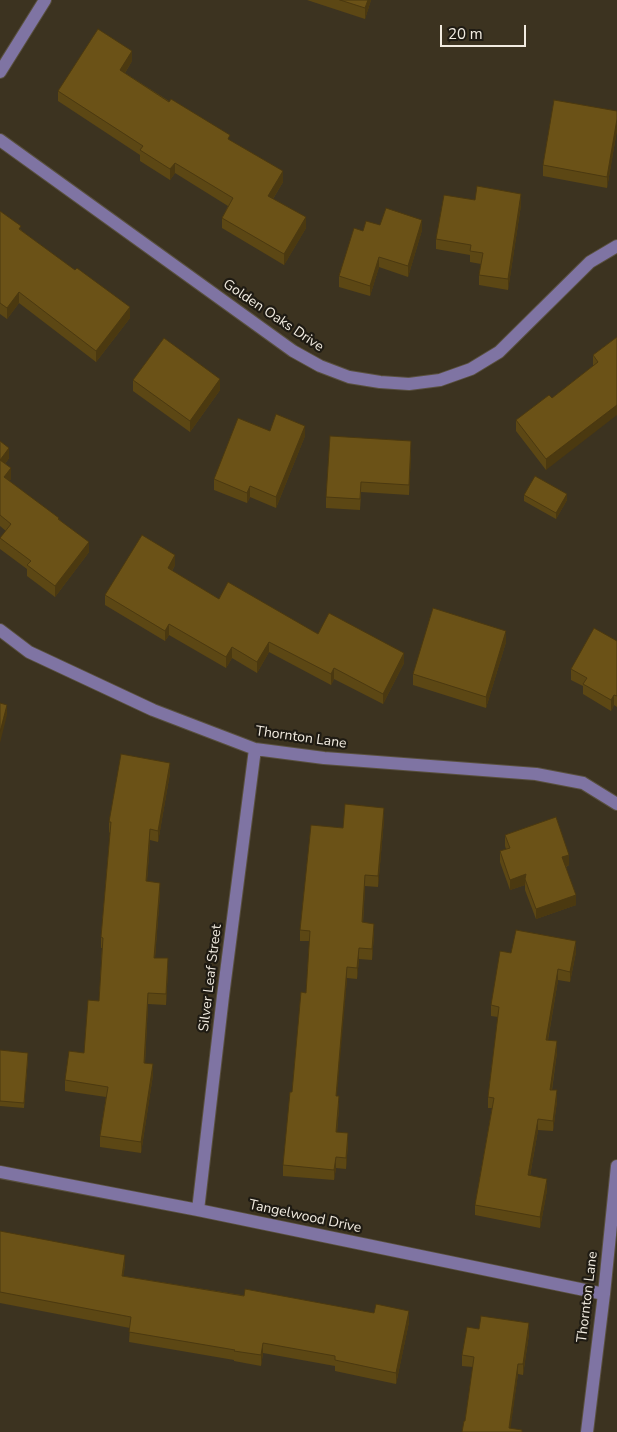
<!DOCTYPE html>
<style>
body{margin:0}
#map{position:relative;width:617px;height:1432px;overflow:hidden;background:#3c3320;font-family:"Nunito Sans",sans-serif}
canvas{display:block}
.scale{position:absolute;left:440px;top:25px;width:86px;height:22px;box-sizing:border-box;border:2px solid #f1ebe0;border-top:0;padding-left:6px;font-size:15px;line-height:18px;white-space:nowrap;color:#f1ebe0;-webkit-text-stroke:4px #1f1b13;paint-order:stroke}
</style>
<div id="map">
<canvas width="617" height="1432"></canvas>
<div class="scale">20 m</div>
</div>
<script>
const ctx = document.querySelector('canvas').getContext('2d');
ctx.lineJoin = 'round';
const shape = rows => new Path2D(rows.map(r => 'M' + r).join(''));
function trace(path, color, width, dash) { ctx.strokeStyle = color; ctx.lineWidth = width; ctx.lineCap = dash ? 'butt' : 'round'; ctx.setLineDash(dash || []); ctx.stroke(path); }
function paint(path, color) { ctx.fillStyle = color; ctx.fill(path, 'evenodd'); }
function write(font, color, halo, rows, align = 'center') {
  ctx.font = font + ' "Nunito Sans",sans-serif'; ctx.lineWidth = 4.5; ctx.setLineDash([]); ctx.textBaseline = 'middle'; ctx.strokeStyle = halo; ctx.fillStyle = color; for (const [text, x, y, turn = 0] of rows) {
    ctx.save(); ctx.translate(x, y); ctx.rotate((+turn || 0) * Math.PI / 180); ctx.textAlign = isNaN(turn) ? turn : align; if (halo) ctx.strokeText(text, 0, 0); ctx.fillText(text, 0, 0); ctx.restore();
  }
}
const minor = shape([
 [0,72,45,0],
 [0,140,293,351,320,366,349,377,380,382,409,384,440,380,471,369,499,352,590,262,617,246],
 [0,630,29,652,153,710,255,749,324,758,536,774,583,783,617,804],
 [0,1172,198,1210,604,1294],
 [198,1210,223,996,255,749],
 [587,1432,604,1294,617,1166]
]);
const wall = shape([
 [307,0,371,0,365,19],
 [132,61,125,73,230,140,283,182,273,199,306,228,284,265,222,228,222,218,228,206,175,173,170,180,140,161,140,155,58,101,58,91],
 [617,111,617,130,607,188,543,176,543,165],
 [475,200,521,205,508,290,479,285,479,275,481,264,470,262,470,255,436,249,436,239],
 [0,211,21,230,130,318,96,362,19,303,7,319,0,314],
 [380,225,422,230,408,277,379,267,370,296,339,287,339,276,363,231],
 [617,337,546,470,516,431,516,420,552,398,593,366,593,355],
 [133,380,220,390,190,432,133,391],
 [270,431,305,436,276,508,250,497,247,503,214,490,214,479],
 [0,441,9,458,5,464,11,479,9,481,59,519,89,552,55,597,27,576,27,569,0,549,0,538,6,531,0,526],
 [411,452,409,495,361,492,360,510,326,508,326,497],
 [524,495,567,500,556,519,524,501],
 [175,565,172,571,219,599,404,663,383,704,334,679,331,685,269,652,257,673,232,658,226,668,169,635,165,641,105,605,105,595],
 [617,641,617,707,614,705,611,711,583,694,583,686,571,680,571,669],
 [506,642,486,708,413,685,413,674],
 [170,773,158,842,150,840,147,881,160,893,155,958,168,969,166,1005,148,1004,145,1063,153,1075,141,1153,100,1147,100,1136,106,1097,65,1091,65,1080,84,1053,99,1001,102,948,101,948,101,937,110,833,109,832,109,822],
 [384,819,378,887,365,886,363,923,374,934,372,960,359,959,357,979,347,978,336,1096,339,1107,337,1132,348,1143,346,1169,336,1168,334,1180,283,1176,283,1165,292,1092,306,993,310,941,300,941,300,930,343,828],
 [505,835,569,865,566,867,576,905,536,919,525,890,525,885,510,890,500,862,500,851,506,849,505,846],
 [576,952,570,982,558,980,548,1040,557,1052,552,1090,557,1101,553,1131,538,1130,530,1176,547,1190,540,1228,475,1215,475,1205,492,1108,488,1108,488,1097,498,1017,491,1016,491,1005,511,953],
 [0,1050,28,1058,24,1108,0,1106],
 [0,1231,125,1265,123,1276,409,1322,396,1384,335,1371,335,1366,263,1353,261,1366,234,1361,234,1360,129,1342,130,1328,0,1303],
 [479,1329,529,1334,523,1375,518,1374,510,1428,465,1421,473,1367,462,1366,462,1355]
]);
const shadedWall = shape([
 [368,0,371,0,365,19,365,8],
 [132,51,132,61,120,81,120,70],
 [617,119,617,130,607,188,607,177],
 [175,163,175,173,170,180,170,169],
 [283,171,283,182,268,207,268,196],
 [521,194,521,205,508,290,508,279],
 [306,217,306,228,284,265,284,254],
 [422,220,422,230,408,277,408,266],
 [379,257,379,267,370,296,370,286],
 [19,292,19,303,7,319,7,308],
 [130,307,130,318,96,362,96,351],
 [220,379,220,390,190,432,190,421],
 [617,405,617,415,546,470,546,459],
 [305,426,305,436,276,508,276,497],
 [411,441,411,452,409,495,409,485],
 [9,448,9,458,0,471,0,460],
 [11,468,11,479,4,488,4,477],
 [250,486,250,497,247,503,247,493],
 [567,494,567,500,556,519,556,513],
 [89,542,89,552,55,597,55,586],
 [175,555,175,565,168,578,168,568],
 [169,624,169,635,165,641,165,631],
 [506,631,506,642,486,708,486,697],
 [269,642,269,652,257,673,257,662],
 [232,647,232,658,226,668,226,657],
 [404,653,404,663,383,704,383,694],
 [334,668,334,679,331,685,331,674],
 [614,695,614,705,611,711,611,700],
 [7,705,7,715,0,743,0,732],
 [170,763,170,773,158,842,158,831],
 [384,808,384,819,378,887,378,876],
 [150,829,150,840,146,892,146,881],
 [569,855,569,865,562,868,562,857],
 [526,874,525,885,510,890,510,880],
 [365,875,365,886,362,933,362,922],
 [160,883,160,893,154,968,154,958],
 [576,895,576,905,536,919,536,909],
 [374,924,374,934,372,960,372,949],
 [576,941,576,952,570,982,570,972],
 [359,948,359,959,357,979,357,968],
 [168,958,168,969,166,1005,166,994],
 [347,967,347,978,336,1107,336,1096],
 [558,969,558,980,546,1050,546,1040],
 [148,993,148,1004,144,1074,144,1063],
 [557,1041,557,1052,550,1100,550,1090],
 [153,1064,153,1075,141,1153,141,1142],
 [557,1090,557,1101,553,1131,553,1121],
 [339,1096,339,1107,336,1142,336,1132],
 [538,1119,538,1130,528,1186,528,1175],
 [348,1133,348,1143,346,1169,346,1158],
 [336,1157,336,1168,334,1180,334,1170],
 [547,1179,547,1190,540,1228,540,1217],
 [125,1255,125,1265,122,1287,122,1276],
 [409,1311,409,1322,396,1384,396,1373],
 [529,1323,529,1334,523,1375,523,1364],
 [263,1343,263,1353,261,1366,261,1355],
 [518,1364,518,1374,510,1432,509,1428]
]);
const building = shape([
 [340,0,368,0,365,8,340,0],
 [98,29,132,51,120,70,169,102,171,99,230,135,228,139,283,171,268,196,306,217,284,254,222,218,233,198,175,163,170,169,140,150,143,146,58,91,98,29],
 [554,100,617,111,617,119,607,177,543,165,554,100],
 [477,186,521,194,508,279,479,275,483,253,470,251,471,245,436,239,444,195,475,200,477,186],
 [386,208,422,220,408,266,379,257,370,286,339,276,354,228,363,231,366,221,380,225,386,208],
 [0,211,21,226,19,229,75,270,77,268,130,307,96,351,19,292,7,308,0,303,0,211],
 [617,337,617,405,546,459,516,420,549,395,552,398,598,362,593,355,617,337],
 [164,338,220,379,190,421,133,380,164,338],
 [276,414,305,426,276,497,250,486,247,493,214,479,238,418,270,431,276,414],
 [330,436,411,441,409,485,361,482,360,499,326,497,330,436],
 [0,441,9,448,0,460,11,468,4,477,59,518,58,519,89,542,55,586,27,565,31,561,0,538,11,524,0,515,0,441],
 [535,476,567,494,556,513,524,495,535,476],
 [142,535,175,555,168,568,219,599,228,582,318,634,329,613,404,653,383,694,334,668,331,674,269,642,257,662,232,647,226,657,169,624,165,631,105,595,142,535],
 [433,608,506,631,486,697,413,674,433,608],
 [594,628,617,641,617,696,614,695,611,700,583,684,587,678,571,669,594,628],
 [0,703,7,705,0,732,0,703],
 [121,754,170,763,158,831,150,829,146,881,160,883,154,958,168,958,166,994,148,993,144,1063,153,1064,141,1142,100,1136,108,1087,65,1080,69,1051,84,1053,88,1000,99,1001,103,938,101,937,111,822,109,822,121,754],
 [345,804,384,808,378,876,365,875,362,922,374,924,372,949,359,948,357,968,347,967,336,1096,339,1096,336,1132,348,1133,346,1158,336,1157,334,1170,283,1165,290,1092,292,1092,301,992,306,993,310,931,300,930,311,825,343,828,345,804],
 [556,817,569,855,562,857,576,895,536,909,525,879,526,874,510,880,500,851,510,848,505,835,556,817],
 [516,930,576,941,570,972,558,969,546,1040,557,1041,550,1090,557,1090,553,1121,538,1119,528,1175,547,1179,540,1217,475,1205,494,1098,488,1097,499,1007,491,1005,500,951,511,953,516,930],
 [0,1050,28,1053,24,1103,0,1101,0,1050],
 [0,1231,125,1255,122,1276,244,1296,245,1289,374,1313,376,1304,409,1311,396,1373,335,1360,335,1356,263,1343,261,1355,234,1351,235,1350,129,1332,131,1317,0,1292,0,1231],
 [481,1316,529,1323,523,1364,518,1364,509,1428,522,1430,522,1432,462,1432,464,1421,465,1421,474,1357,462,1355,467,1327,479,1329,481,1316]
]);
const streetNames = [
 ["Golden Oaks Drive",273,316,34],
 ["Thornton Lane",301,738,8],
 ["Silver Leaf Street",211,978,-83],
 ["Tangelwood Drive",305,1217,12],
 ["Thornton Lane",588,1297,-83]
];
trace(minor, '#59503f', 14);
trace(minor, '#7f74a3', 12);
paint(wall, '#5c4714');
paint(shadedWall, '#4b3910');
paint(building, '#6b5217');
trace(building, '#4b3910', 1);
write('14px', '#f1ebe0', '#1f1b13', streetNames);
</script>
